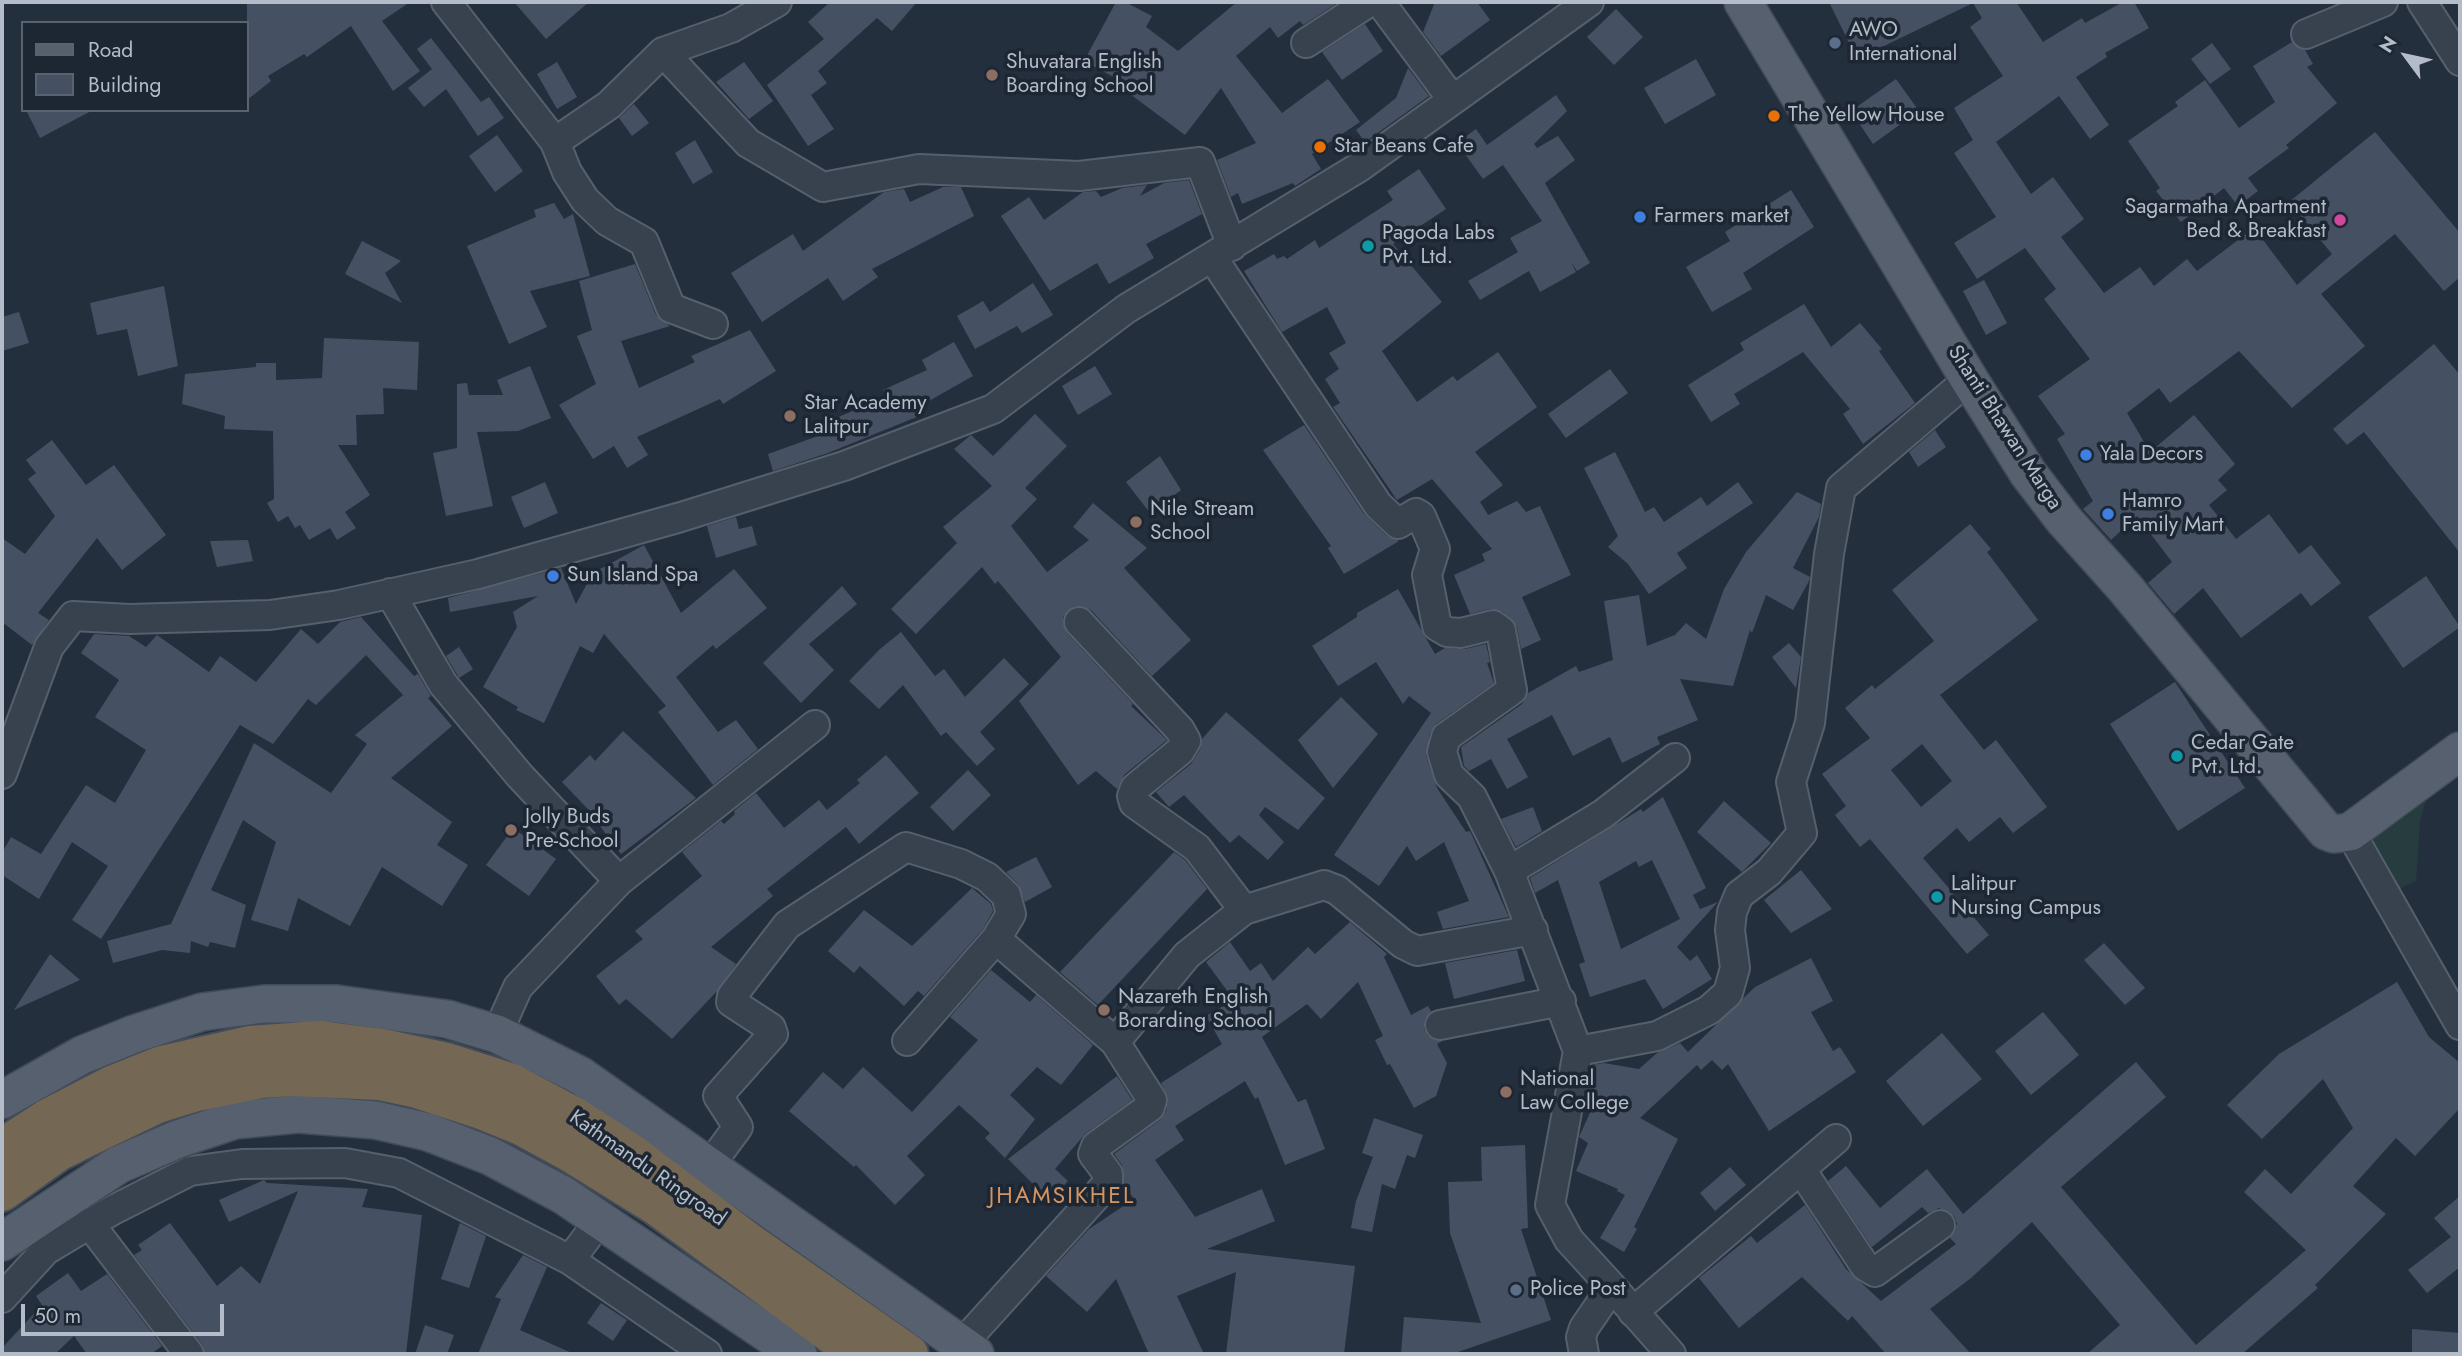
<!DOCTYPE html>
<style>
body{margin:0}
#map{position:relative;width:2462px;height:1356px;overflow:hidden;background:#242f3e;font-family:Jost,sans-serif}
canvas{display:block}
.frame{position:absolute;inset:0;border:4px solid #b4bcc9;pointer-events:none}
.legend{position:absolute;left:21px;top:21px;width:228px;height:91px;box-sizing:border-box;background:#1d2633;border:2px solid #59626f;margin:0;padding:9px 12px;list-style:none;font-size:21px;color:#b4bcc9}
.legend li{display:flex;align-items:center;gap:14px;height:35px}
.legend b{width:35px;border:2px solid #59626f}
.north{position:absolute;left:2371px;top:21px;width:70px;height:70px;-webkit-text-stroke:5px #1d2633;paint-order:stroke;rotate:303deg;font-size:19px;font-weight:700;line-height:28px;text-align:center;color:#b4bcc9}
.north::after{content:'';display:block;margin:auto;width:24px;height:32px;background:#b4bcc9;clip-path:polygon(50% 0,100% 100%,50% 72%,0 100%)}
.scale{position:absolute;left:21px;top:1304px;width:203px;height:32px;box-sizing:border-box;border:4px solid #b4bcc9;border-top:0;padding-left:9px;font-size:21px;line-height:24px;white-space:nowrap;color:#b4bcc9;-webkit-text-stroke:5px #1d2633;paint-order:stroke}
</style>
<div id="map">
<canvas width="2462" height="1356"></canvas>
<div class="frame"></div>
<ul class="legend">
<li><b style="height:9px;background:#56606e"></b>Road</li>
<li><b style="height:19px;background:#455162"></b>Building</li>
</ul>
<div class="north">N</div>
<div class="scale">50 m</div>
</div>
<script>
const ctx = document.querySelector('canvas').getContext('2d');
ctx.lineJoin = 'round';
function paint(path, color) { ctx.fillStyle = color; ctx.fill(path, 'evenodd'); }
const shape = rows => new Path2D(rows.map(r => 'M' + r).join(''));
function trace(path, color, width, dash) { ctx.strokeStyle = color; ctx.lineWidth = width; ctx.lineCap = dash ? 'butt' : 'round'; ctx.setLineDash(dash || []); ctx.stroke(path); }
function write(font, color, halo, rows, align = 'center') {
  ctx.font = font + ' Jost,sans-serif'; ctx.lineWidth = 7; ctx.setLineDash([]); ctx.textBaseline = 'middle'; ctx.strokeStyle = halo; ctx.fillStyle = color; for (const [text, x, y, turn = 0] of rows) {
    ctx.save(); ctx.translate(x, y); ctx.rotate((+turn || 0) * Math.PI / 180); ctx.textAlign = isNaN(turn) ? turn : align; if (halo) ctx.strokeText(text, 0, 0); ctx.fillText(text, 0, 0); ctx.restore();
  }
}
const green = shape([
 [2431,782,2420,822,2416,881,2395,891,2368,834]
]);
const building = shape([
 [247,2,410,2,382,21,420,71,393,91,351,26,307,57,304,54,268,76,271,81,247,100],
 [514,2,589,2,546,39],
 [830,2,917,2,892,31,877,18,818,71,827,83,811,95,834,129,808,146,767,85,824,39,808,22],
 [1116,2,1125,2,1152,16,1146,27,1178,51,1237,2,1339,2,1303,25,1300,21,1278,38,1270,27,1236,56,1282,113,1328,79,1360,122,1312,154,1321,169,1295,186,1293,183,1242,204,1238,193,1231,197,1217,160,1256,143,1221,88,1185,135,1130,94,1134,88,1084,61],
 [1435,2,1477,2,1490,20,1441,56,1423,32],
 [1829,2,2016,2,2043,42,2082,18,2085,23,2123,2,2134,2,2149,28,2105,53,2107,57,2076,77,2109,125,2090,139,2059,96,1996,142,2031,194,2053,177,2084,219,2061,237,2104,293,2140,267,2154,286,2187,259,2197,271,2254,228,2297,285,2332,254,2289,202,2375,132,2460,233,2460,277,2444,291,2395,234,2321,294,2365,346,2292,408,2239,351,2170,403,2159,388,2127,413,2150,452,2194,415,2235,464,2218,480,2227,490,2209,505,2236,539,2269,514,2299,554,2311,545,2341,583,2311,606,2301,593,2241,638,2203,588,2174,614,2148,583,2172,562,2137,516,2111,540,2083,509,2093,501,2057,439,2065,434,2038,396,2090,359,2044,299,2056,289,2025,248,1977,279,1954,243,1996,217,1954,153,1973,140,1954,108,2003,76,1970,27,1982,18,1973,3,1857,59],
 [1616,9,1643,37,1614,65,1587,37],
 [1365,24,1383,51,1342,80,1322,52],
 [431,38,481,102,489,97,504,118,478,136,446,89,424,107,408,88,432,69,417,49],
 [2292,42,2305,50,2313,64,2307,67,2337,103,2286,145,2289,148,2248,178,2258,191,2238,206,2224,188,2181,222,2156,191,2160,188,2128,141,2178,106,2175,102,2205,80,2239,128,2275,102,2253,66],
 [2212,43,2231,69,2210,84,2191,59],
 [1696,59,1716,95,1665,124,1644,88],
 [557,62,577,97,557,109,537,74],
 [744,62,773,101,749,119,716,82],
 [1408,68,1429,96,1365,142,1356,130,1396,98],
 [1896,79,1919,111,1873,144,1851,111],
 [1556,95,1567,111,1534,144,1537,148,1558,136,1575,160,1545,183,1590,263,1577,271,1571,262,1576,272,1540,292,1529,271,1480,300,1468,281,1518,252,1510,238,1542,221,1503,165,1483,179,1457,143,1476,129,1487,145],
 [634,104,649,123,632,136,619,118],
 [26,110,93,110,40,138],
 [497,135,523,171,495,192,469,156],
 [695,140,713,172,693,184,675,153],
 [1419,169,1446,209,1393,244,1442,302,1382,351,1417,402,1453,376,1457,381,1498,352,1537,407,1475,452,1503,485,1480,502,1488,515,1517,501,1526,512,1540,506,1571,575,1522,597,1541,640,1521,649,1517,627,1503,612,1490,609,1470,614,1454,575,1485,561,1482,554,1492,549,1432,479,1397,500,1333,407,1340,403,1325,379,1339,369,1329,353,1346,343,1327,307,1282,332,1244,271,1274,254,1277,259,1284,256,1287,259,1315,240,1319,248,1393,200,1387,191],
 [1189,180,1202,214,1146,244,1154,258,1109,284,1097,263,1050,291,1001,216,1029,197,1044,220,1083,192,1096,191,1101,197,1122,188,1147,185,1140,196,1164,183],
 [943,187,961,187,974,216,872,269,878,277,843,301,828,278,762,322,731,273,793,234,803,251,884,192,904,189,910,202],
 [1791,190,1814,227,1743,273,1752,289,1712,312,1686,267,1730,241,1725,232],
 [554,203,564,219,573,214,590,276,530,291,547,327,509,344,467,246,536,217,534,210],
 [362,241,401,261,385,273,402,303,345,274],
 [635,264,656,315,670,326,621,341,639,388,695,362,691,356,750,330,776,371,723,404,720,399,637,437,648,455,627,468,614,446,593,459,559,405,596,384,577,336,592,330,579,281],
 [1984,280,2007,323,1986,335,1963,291],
 [1033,283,1053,315,1022,333,1017,326,975,349,957,316,983,301,990,312],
 [164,286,178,366,138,376,127,329,97,335,90,303],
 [1804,304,1831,347,1860,323,1882,349,1879,351,1915,403,1863,444,1843,414,1850,409,1803,352,1734,394,1740,404,1711,422,1688,385,1744,350,1740,343],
 [19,312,29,343,2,351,2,317],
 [324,338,419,342,417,390,383,388,384,414,356,415,357,445,338,445,370,495,345,512,356,528,337,540,330,528,309,540,300,525,295,528,288,516,278,522,267,503,274,499,273,431,224,429,225,416,182,404,185,374,256,367,256,363,276,363,276,380,322,378],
 [954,342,973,376,920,406,924,414,828,453,773,471,768,454,818,436,814,427,887,397,883,390,927,370,922,360],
 [2434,344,2460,375,2460,553,2364,432,2347,445,2333,429],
 [530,366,551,418,518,431,477,432,493,506,446,516,433,453,457,448,457,384,467,383,469,395,503,395,497,380],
 [1095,366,1112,394,1078,415,1062,386],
 [1610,369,1628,393,1566,438,1548,414],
 [1035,414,1067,446,1025,488,1037,499,1011,526,1047,572,1089,540,1073,527,1093,503,1147,548,1124,568,1191,640,1152,676,1091,610,1075,606,1063,617,1067,633,1133,704,1131,706,1167,740,1124,775,1117,789,1096,771,1078,785,1019,701,1061,657,998,581,995,584,982,567,916,634,891,609,957,543,943,527,992,486,954,449,971,435,993,456],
 [1304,425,1364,514,1387,536,1399,541,1344,574,1328,548,1331,546,1263,450],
 [1935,430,1946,447,1918,467,1909,452],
 [52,440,86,485,114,465,166,535,122,570,97,538,38,613,49,620,32,645,2,622,2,538,25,554,55,516,28,479,36,473,26,460],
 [1615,452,1645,512,1654,507,1664,522,1701,497,1707,506,1738,482,1753,503,1677,553,1687,568,1649,594,1628,564,1608,547,1618,536,1584,468],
 [1160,456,1181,490,1150,513,1126,482],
 [545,482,558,513,524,528,511,497],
 [1797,492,1821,504,1819,517,1793,568,1810,577,1809,581,1793,610,1766,595,1752,633,1750,630,1733,686,1680,679,1698,720,1657,737,1660,744,1622,763,1610,737,1573,756,1552,715,1507,739,1528,777,1507,789,1491,759,1469,771,1464,766,1461,747,1522,704,1528,693,1576,666,1579,672,1613,660,1604,601,1639,595,1647,646,1675,635,1686,623,1706,639,1724,589,1746,552],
 [736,517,739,529,752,526,757,545,716,558,707,526],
 [1970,524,1991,549,1987,552,2038,620,1940,695,1984,750,1996,740,2047,807,2013,833,2000,817,1969,842,1957,828,1923,858,1989,935,1967,954,1870,839,1860,847,1835,815,1846,806,1822,774,1870,738,1845,708,1872,685,1875,689,1934,641,1892,590],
 [1922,744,1952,781,1921,807,1891,770],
 [248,540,253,561,217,567,210,541],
 [644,545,681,613,734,569,767,608,716,649,713,645,676,677,718,732,736,720,758,749,713,785,658,712,666,706,604,634,593,653,580,646,544,723,516,710,518,707,483,687,517,627,513,612,538,596,450,612,448,598,561,568,576,604,593,573],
 [2426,576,2460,627,2403,668,2368,617],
 [842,586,857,604,809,644,834,670,801,703,763,663],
 [1398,589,1435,654,1445,648,1465,649,1486,644,1490,662,1487,663,1494,683,1436,724,1430,733,1426,756,1437,788,1466,832,1470,831,1509,917,1443,929,1437,912,1469,901,1444,842,1416,861,1407,846,1379,886,1334,855,1431,713,1409,696,1403,704,1376,662,1338,686,1312,646,1357,617,1357,613],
 [361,617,414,676,418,674,431,696,428,698,452,726,391,778,452,822,437,845,468,865,442,906,382,867,350,926,298,898,288,931,251,920,276,842,243,820,211,890,246,905,235,948,210,942,208,947,191,941,190,953,162,950,113,963,107,941,171,924,254,743,331,793,367,744,355,735,403,695,366,655,316,705,308,699,273,744,240,725,101,939,72,920,108,866,72,842,39,899,2,875,2,853,11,837,41,854,86,785,115,803,146,750,95,717,119,680,81,653,94,634,129,636,146,647,157,635,209,672,220,656,256,682,301,629,318,644,340,622],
 [901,632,935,676,944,669,965,697,1004,658,1029,684,980,732,995,749,977,766,946,732,941,736,903,685,879,709,849,681,880,649],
 [1789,643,1801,657,1796,688,1772,657],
 [459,647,473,669,459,678,446,656],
 [2175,682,2245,788,2178,831,2110,724],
 [1341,697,1378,734,1333,788,1298,740],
 [1226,712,1325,798,1298,830,1265,807,1259,815,1284,842,1268,860,1239,835,1230,843,1184,795,1169,807,1156,792,1191,764,1200,750,1202,739],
 [623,731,696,798,621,854,600,826,602,824,562,782,590,755,595,761],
 [886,755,919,793,859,844,846,827,767,889,773,896,711,947,736,964,717,991,672,1039,626,999,619,1005,596,976,643,939,635,931,702,876,682,852,721,821,724,824,735,814,734,811,756,793,784,828,819,800,827,810,860,783,857,780],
 [968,770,991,795,953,831,930,807],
 [1663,797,1706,888,1693,895,1700,909,1718,902,1677,947,1690,961,1697,955,1712,979,1663,1009,1645,979,1590,997,1579,964,1585,962,1558,880,1535,893,1530,878,1641,809,1643,812],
 [1652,860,1680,919,1621,949,1599,882,1636,861,1639,867],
 [1724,801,1771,843,1742,872,1697,832],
 [1533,807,1542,831,1516,847,1501,819],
 [513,828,556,859,529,896,486,865],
 [1174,852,1185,860,1207,889,1098,1005,1060,972],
 [1036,857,1052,887,1025,902,1018,884,1006,872],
 [1801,870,1832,909,1791,933,1764,900],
 [972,888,991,904,993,911,983,929,924,996,918,991,904,1006,860,966,854,973,828,951,864,910,912,946],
 [1350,922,1387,954,1384,957,1411,1015,1428,1006,1431,1011,1425,1019,1424,1029,1428,1036,1442,1041,1437,1044,1447,1063,1436,1096,1414,1108,1390,1064,1387,1065,1375,1040,1383,1036,1358,982,1321,1019,1307,1004,1262,1037,1298,1102,1306,1099,1325,1149,1285,1165,1258,1097,1255,1099,1245,1081,1175,1126,1184,1140,1155,1160,1195,1217,1262,1189,1275,1221,1207,1249,1355,1266,1344,1354,1226,1354,1236,1272,1177,1296,1204,1354,1149,1354,1116,1279,1087,1312,1046,1276,1089,1229,1134,1199,1124,1185,1122,1165,1114,1154,1160,1120,1166,1112,1168,1097,1161,1083,1222,1044,1206,1016,1234,1000,1206,962,1230,942,1250,971,1261,963,1273,981,1308,947,1315,954],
 [2104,943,2145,988,2125,1005,2084,960],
 [1517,950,1525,981,1454,999,1445,963],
 [50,954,80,980,14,1010],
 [1811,958,1833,1001,1811,1012,1833,1051,1840,1047,1856,1072,1769,1131,1728,1064,1722,1070,1712,1060,1701,1070,1697,1065,1640,1118,1678,1139,1634,1227,1637,1229,1624,1252,1600,1238,1625,1195,1617,1191,1618,1189,1576,1171,1588,1143,1579,1137,1598,1095,1587,1093,1592,1065,1604,1063,1639,1069,1657,1053,1680,1043,1688,1052,1755,987],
 [991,970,1030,1002,1036,995,1093,1045,1061,1085,1037,1067,1010,1095,1035,1119,1005,1158,985,1138,990,1133,959,1105,907,1156,925,1175,895,1205,856,1165,854,1167,789,1111,823,1072,843,1089,863,1067,912,1112,978,1040,950,1017],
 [2397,982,2429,1037,2460,1063,2460,1108,2415,1156,2396,1138,2353,1186,2386,1214,2315,1285,2318,1288,2242,1354,2087,1354,2120,1325,2032,1222,1971,1278,1930,1309,1971,1354,1886,1354,1852,1316,1848,1321,1802,1277,1739,1328,1699,1278,1751,1236,1757,1243,1805,1205,1846,1269,1881,1301,1956,1244,1950,1238,1957,1224,1954,1216,1939,1208,1928,1213,1922,1207,1872,1247,1828,1181,1846,1166,1880,1208,1927,1169,1963,1214,2136,1062,2166,1097,2061,1187,2196,1345,2306,1250,2244,1192,2265,1169,2291,1194,2353,1128,2323,1079,2262,1139,2227,1105,2279,1054],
 [2043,1012,2079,1055,2031,1095,1995,1051],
 [1942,1033,1982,1079,1923,1126,1886,1081],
 [1117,1076,1132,1100,1086,1133,1055,1169,1068,1181,1049,1200,1008,1159],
 [1374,1118,1423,1135,1415,1158,1407,1155,1395,1189,1382,1184,1372,1232,1351,1228,1356,1201,1373,1157,1362,1153],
 [1525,1145,1528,1228,1521,1229,1551,1320,1452,1354,1401,1354,1404,1317,1481,1323,1450,1233,1448,1182,1482,1181,1481,1147],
 [1730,1167,1746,1185,1715,1211,1700,1193],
 [264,1180,267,1183,368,1189,362,1207,422,1215,406,1354,205,1354,202,1344,134,1255,142,1250,138,1245,170,1223,217,1286,241,1266,260,1284,298,1191,229,1222,219,1200],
 [2460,1196,2460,1267,2427,1293,2408,1270,2451,1237,2434,1218],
 [460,1223,486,1236,469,1288,441,1279],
 [523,1255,547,1267,520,1330,574,1354,478,1354,501,1299,495,1297],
 [68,1273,81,1291,107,1274,162,1346,151,1354,87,1354,74,1336,55,1354,2,1354,2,1348,42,1305,36,1296],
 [601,1303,627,1320,613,1341,587,1323],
 [425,1325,454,1335,447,1354,415,1354],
 [2412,1329,2460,1333,2460,1354,2412,1354]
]);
const minor = shape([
 [446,2,555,142,609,105,663,52,731,28,777,2],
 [1380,2,1452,99],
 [2422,2,2460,61],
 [2306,34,2383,2],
 [1306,43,1369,2],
 [663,52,748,143,823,187,919,169,1079,176,1200,162,1232,246],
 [555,142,567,172,585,200,607,221,644,242,671,308,713,324],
 [1212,257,1378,505,1398,524,1416,513,1421,516,1435,549,1427,575,1437,626,1447,632,1461,633,1493,625,1501,631,1512,690,1446,737,1442,752,1449,775,1472,797,1509,871,1578,1051,1550,1205,1569,1240,1612,1287],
 [390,593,443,684,520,776,619,881],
 [1079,622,1180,730,1186,741,1180,751,1135,788,1132,796,1134,803,1197,848,1244,910],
 [2,774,49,647,73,616,130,619,270,615,339,605,478,574,681,517,844,466,993,409,1126,309,1361,166,1589,2],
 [2350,832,2460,1025],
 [1509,871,1603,814,1675,758],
 [1440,1025,1561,1001],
 [497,1034,518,987,619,881,815,725],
 [907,1041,996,939],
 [1578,1051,1657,1036,1709,1010,1728,993,1735,968,1730,930,1732,912,1739,895,1769,872,1802,833,1791,782,1810,723,1829,554,1841,488,1969,379],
 [710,1165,738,1127,718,1096,773,1034,771,1028,731,1002,732,996,787,925,906,847,961,864,987,877,1006,895,1011,914,996,939,1115,1042],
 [1802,1171,1865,1266,1875,1272,1940,1225],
 [89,1223,189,1354],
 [570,1260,600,1220],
 [2,1298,46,1250,113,1210,190,1171,242,1164,345,1163,399,1173,570,1260,707,1354],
 [1633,1312,1836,1139],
 [961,1345,1108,1183,1108,1174,1093,1154,1096,1146,1150,1107,1152,1100,1115,1042,1187,955,1244,910,1324,885,1337,890,1403,944,1417,951,1533,930],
 [1584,1354,1581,1337,1584,1328,1612,1287,1671,1354]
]);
const major = shape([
 [1743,2,1969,379,2028,473,2064,520,2125,588,2326,831,2334,834,2350,832,2460,751],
 [2,1100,82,1055,134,1034,202,1012,264,1004,337,1004,447,1019,497,1034,581,1076,975,1354],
 [2,1242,118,1165,178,1139,235,1120,298,1114,375,1120,428,1132,490,1156,563,1195,798,1354]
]);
const highway = shape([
 [2,1148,46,1119,112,1085,162,1065,250,1045,320,1040,383,1048,447,1062,510,1082,574,1116,631,1153,746,1240,909,1354],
 [2,1192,58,1152,82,1140,157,1104,193,1093,261,1079,292,1077,380,1081,417,1089,481,1110,523,1127,569,1152,655,1205,858,1354]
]);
const markers = [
 [1835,43,7,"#5c6f8a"],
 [992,75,7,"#8d6e63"],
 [1774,116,7,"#e8710a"],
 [1320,147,7,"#e8710a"],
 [1640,217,7,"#3f7fe0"],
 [2340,220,7,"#d1479c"],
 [1368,246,7,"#0f9aa8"],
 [790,416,7,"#8d6e63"],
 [2086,455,7,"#3f7fe0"],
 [2108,514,7,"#3f7fe0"],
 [1136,522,7,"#8d6e63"],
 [553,576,7,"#3f7fe0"],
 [2177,756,7,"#0f9aa8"],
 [511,830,7,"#8d6e63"],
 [1937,897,7,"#0f9aa8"],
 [1104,1010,7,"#8d6e63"],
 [1506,1092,7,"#8d6e63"],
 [1516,1290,7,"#5c6f8a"]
];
const poiNames = [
 ["AWO",1849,31],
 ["International",1849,55],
 ["Shuvatara English",1006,63],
 ["Boarding School",1006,87],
 ["The Yellow House",1788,116],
 ["Star Beans Cafe",1334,147],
 ["Sagarmatha Apartment",2326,208,"right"],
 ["Bed & Breakfast",2326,232,"right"],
 ["Farmers market",1654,217],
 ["Pagoda Labs",1382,234],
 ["Pvt. Ltd.",1382,258],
 ["Star Academy",804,404],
 ["Lalitpur",804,428],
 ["Yala Decors",2100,455],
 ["Hamro",2122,502],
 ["Family Mart",2122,526],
 ["Nile Stream",1150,510],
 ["School",1150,534],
 ["Sun Island Spa",567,576],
 ["Cedar Gate",2191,744],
 ["Pvt. Ltd.",2191,768],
 ["Jolly Buds",525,818],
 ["Pre-School",525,842],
 ["Lalitpur",1951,885],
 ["Nursing Campus",1951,909],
 ["Nazareth English",1118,998],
 ["Borarding School",1118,1022],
 ["National",1520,1080],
 ["Law College",1520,1104],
 ["Police Post",1530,1290]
];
const streetNames = [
 ["Shanti Bhawan Marga",2004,428,57],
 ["Kathmandu Ringroad",647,1169,35]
];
const neighbourhoodNames = [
 ["JHAMSIKHEL",1062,1197]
];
paint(green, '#263c3f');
paint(building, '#455162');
trace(minor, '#565f6c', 32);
trace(major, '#414a57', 40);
trace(highway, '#434c59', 42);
trace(minor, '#38414e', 28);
trace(major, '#56606e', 37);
trace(highway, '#746855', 38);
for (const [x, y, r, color] of markers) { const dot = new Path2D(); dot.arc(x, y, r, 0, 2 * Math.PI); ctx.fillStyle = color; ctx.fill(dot); trace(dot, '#1d2633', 2.5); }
write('21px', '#b4bcc9', '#1d2633', poiNames, 'left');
write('21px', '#b4bcc9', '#1d2633', streetNames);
ctx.letterSpacing = '2px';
write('23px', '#d59563', '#1d2633', neighbourhoodNames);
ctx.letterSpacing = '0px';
</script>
